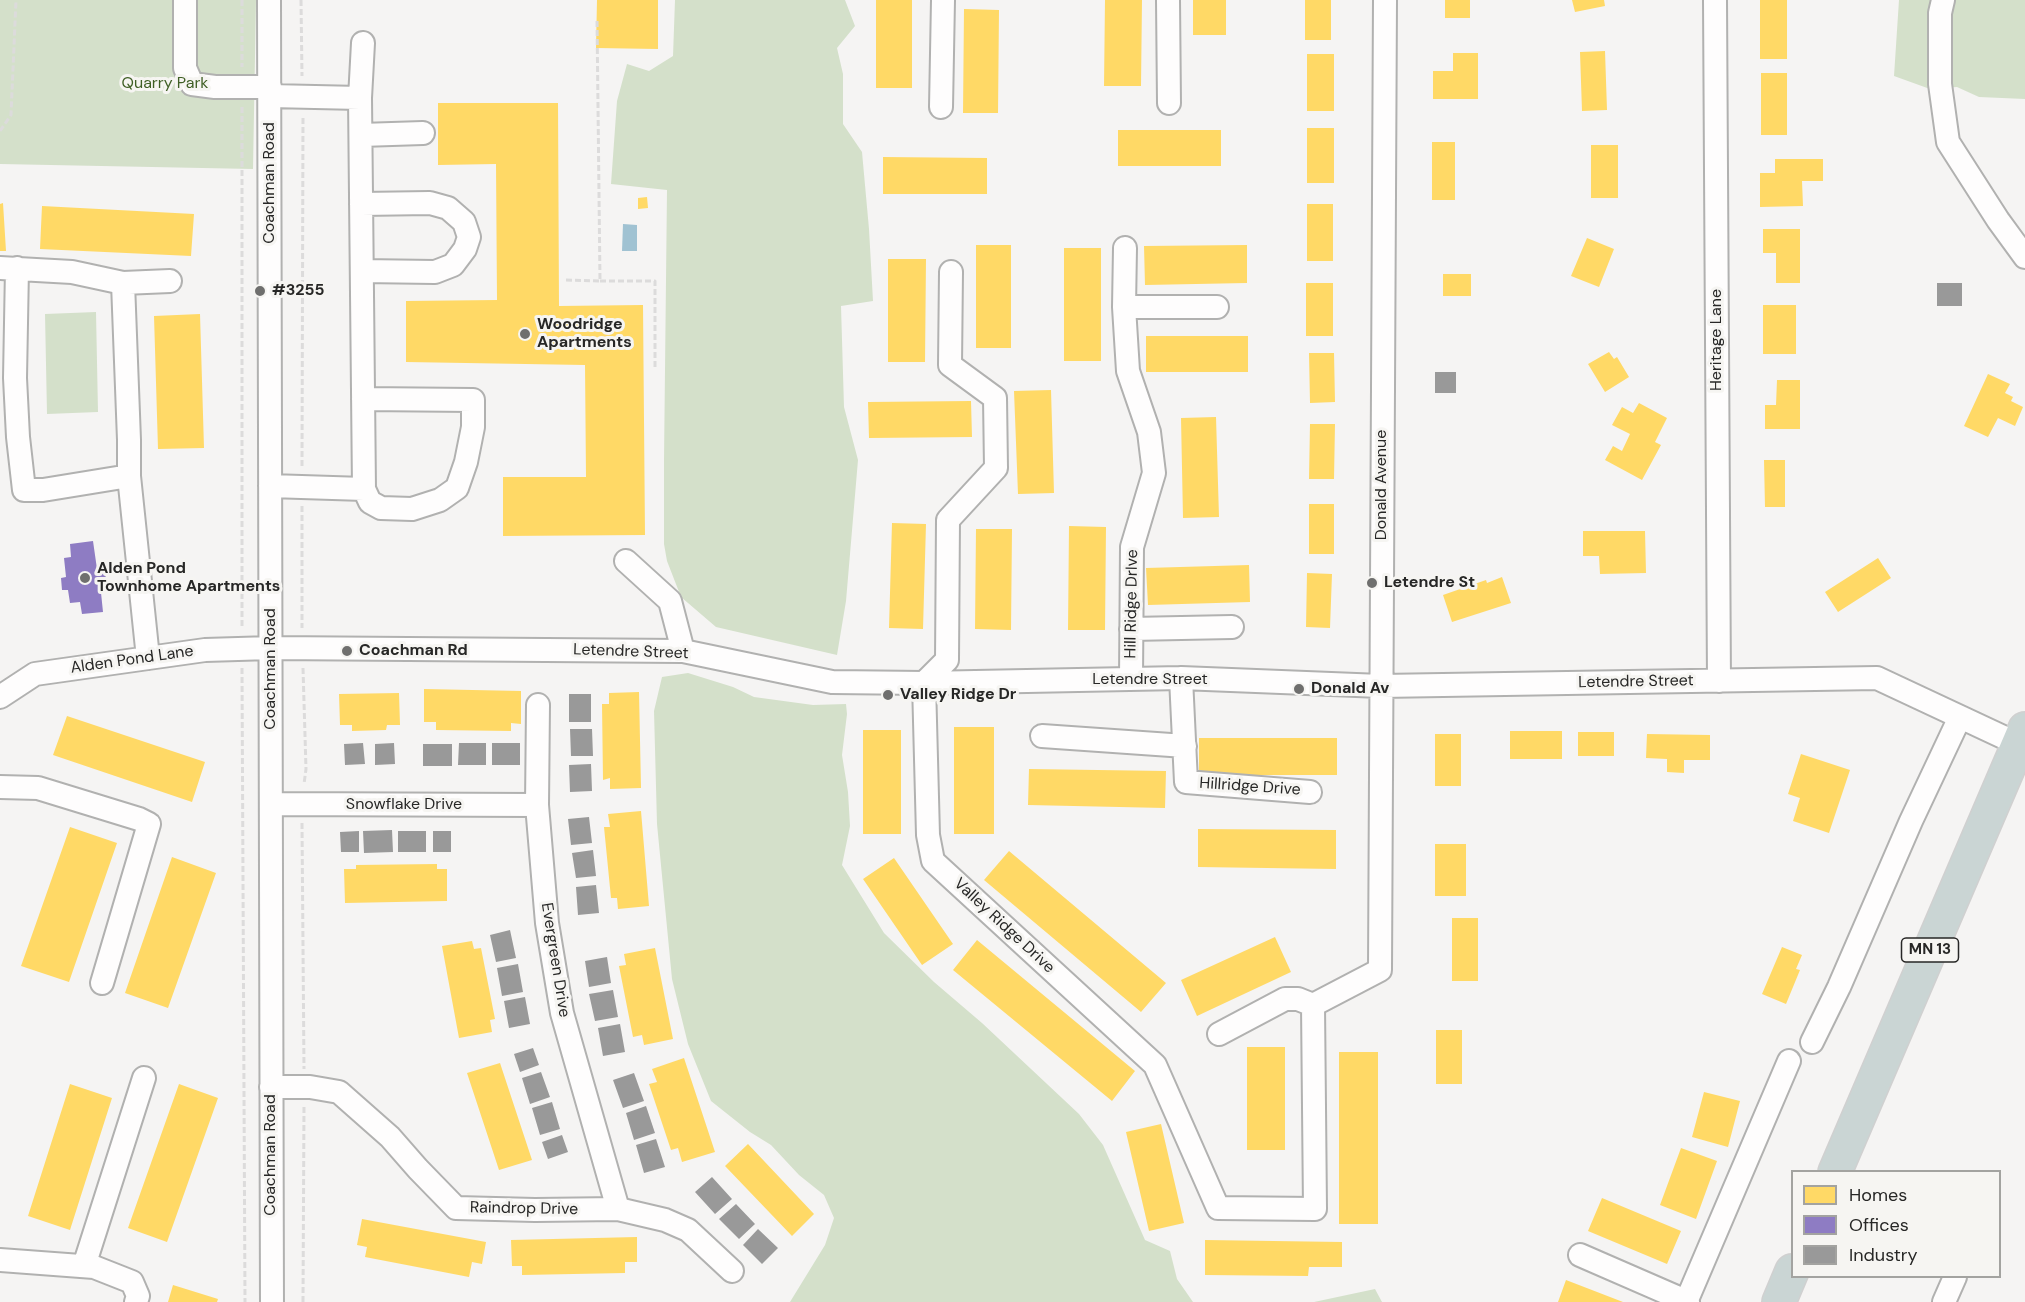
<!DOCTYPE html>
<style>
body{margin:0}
#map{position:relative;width:2025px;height:1302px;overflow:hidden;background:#f5f4f3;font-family:"DM Sans",sans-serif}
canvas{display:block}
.legend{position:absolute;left:1791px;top:1170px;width:210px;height:108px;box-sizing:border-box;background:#f6f5f2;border:2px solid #a3a3a0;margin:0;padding:8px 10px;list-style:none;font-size:18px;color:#272726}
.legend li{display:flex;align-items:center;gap:12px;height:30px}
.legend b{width:30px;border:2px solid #a3a3a0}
</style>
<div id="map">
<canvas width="2025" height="1302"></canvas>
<ul class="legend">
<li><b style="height:16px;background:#ffd966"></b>Homes</li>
<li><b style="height:16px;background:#8e7cc3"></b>Offices</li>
<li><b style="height:16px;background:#999"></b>Industry</li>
</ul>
</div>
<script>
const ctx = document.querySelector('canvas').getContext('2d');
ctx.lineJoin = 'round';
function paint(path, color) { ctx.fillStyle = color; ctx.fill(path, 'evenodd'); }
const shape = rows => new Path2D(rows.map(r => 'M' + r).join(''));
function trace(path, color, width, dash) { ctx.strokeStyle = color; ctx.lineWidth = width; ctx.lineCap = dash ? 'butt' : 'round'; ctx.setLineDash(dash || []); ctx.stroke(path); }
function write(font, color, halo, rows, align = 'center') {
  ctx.font = font + ' "DM Sans",sans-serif'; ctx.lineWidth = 6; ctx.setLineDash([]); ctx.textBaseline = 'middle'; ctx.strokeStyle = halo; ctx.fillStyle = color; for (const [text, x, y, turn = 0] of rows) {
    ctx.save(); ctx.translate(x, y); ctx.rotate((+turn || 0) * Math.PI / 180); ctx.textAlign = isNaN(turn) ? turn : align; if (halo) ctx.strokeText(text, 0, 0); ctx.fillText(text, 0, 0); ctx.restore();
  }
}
const green = shape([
 [0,0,256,0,253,169,0,164],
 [675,0,845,0,855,26,837,48,843,74,843,124,862,152,869,229,873,301,841,306,844,407,858,460,846,601,837,655,716,627,681,597,667,561,664,544,664,460,667,190,611,184,617,101,627,64,649,71,673,56],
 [1899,0,2025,0,2025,99,1979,97,1957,87,1930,89,1894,76],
 [96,312,98,412,47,414,45,314],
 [688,673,733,687,754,697,813,705,846,704,847,714,842,755,848,792,850,826,842,865,884,933,934,982,982,1023,1079,1114,1103,1145,1145,1240,1170,1251,1177,1279,1193,1302,790,1302,825,1245,834,1218,824,1195,799,1175,771,1145,750,1132,711,1101,688,1044,672,979,657,824,654,711,662,677],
 [1375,1289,1382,1302,1314,1302]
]);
const water = shape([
 [623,224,637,225,637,251,622,251]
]);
const homes = shape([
 [597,0,658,0,658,49,596,48],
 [876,0,912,0,912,88,876,88],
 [1105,0,1142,0,1141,86,1104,86],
 [1193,0,1226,0,1226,35,1193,35],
 [1305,0,1331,0,1331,40,1305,40],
 [1445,0,1470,0,1470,18,1445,18],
 [1572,0,1604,0,1605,6,1575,12],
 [1760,0,1787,0,1787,59,1760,59],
 [964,9,999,10,998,113,963,113],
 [1605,51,1607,110,1582,111,1580,52],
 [1453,53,1478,53,1478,99,1433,99,1433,71,1453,71],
 [1307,54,1334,54,1334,111,1307,111],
 [1761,73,1787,73,1787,135,1761,135],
 [438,103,558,103,559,306,643,305,645,535,503,536,503,477,586,477,585,365,406,362,406,301,497,300,496,164,438,165],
 [1307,128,1334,128,1334,183,1307,183],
 [1118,130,1221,130,1221,166,1118,166],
 [1432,142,1455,142,1455,200,1432,200],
 [1591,145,1618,145,1618,198,1591,198],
 [883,157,987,158,987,194,883,194],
 [1775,159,1823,159,1823,181,1802,181,1803,206,1760,207,1760,173,1775,173],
 [647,197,648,208,638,209,638,198],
 [3,203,6,251,0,251,0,204],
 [1307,204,1333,204,1333,261,1307,261],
 [42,206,194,214,191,256,40,249],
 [1763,229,1800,229,1800,283,1776,283,1776,253,1763,253],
 [1587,238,1614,249,1599,287,1571,276],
 [976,245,1011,245,1011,348,976,348],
 [1247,245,1247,283,1145,285,1144,246],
 [1064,248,1101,248,1101,361,1064,361],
 [888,259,926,259,925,362,888,362],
 [1443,274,1471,274,1471,296,1443,296],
 [1306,283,1333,283,1333,336,1306,336],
 [1763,305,1796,305,1796,354,1763,354],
 [200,314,204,448,158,449,154,316],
 [1146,336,1248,336,1248,372,1146,372],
 [1609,352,1614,359,1617,357,1629,377,1605,392,1588,364],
 [1309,353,1334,353,1335,402,1310,403],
 [1988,374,2010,384,2005,393,2013,397,2011,401,2023,407,2015,426,1998,418,1988,437,1964,426],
 [1777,380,1800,380,1800,429,1765,429,1765,405,1776,405],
 [1051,390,1054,493,1018,494,1014,391],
 [971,401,972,437,869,438,868,402],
 [1639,403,1667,418,1655,442,1661,445,1642,480,1605,460,1613,446,1622,451,1630,434,1612,425,1622,407,1633,413],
 [1216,417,1219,517,1183,518,1181,418],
 [1310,424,1335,424,1334,479,1309,479],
 [1764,460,1785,460,1785,507,1765,507],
 [1309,504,1334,504,1334,554,1309,554],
 [892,523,926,524,923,629,889,628],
 [1069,526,1106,527,1105,630,1068,630],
 [976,529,1012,529,1011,630,975,629],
 [1583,531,1645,531,1646,573,1600,574,1599,556,1583,556],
 [1878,558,1891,578,1838,612,1825,592],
 [1249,565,1250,602,1148,605,1146,568],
 [1307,573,1332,574,1330,628,1306,627],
 [1502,577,1511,603,1452,622,1443,595,1486,580,1487,583],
 [424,689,521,691,521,724,511,723,511,731,436,730,436,722,424,722],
 [639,692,641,788,610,789,610,778,603,780,602,704,609,704,609,693],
 [399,693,400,725,387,725,386,730,352,731,352,725,340,725,339,694],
 [67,716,205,762,192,802,53,755],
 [954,727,994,727,994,834,954,834],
 [863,730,901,730,901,834,863,834],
 [1510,731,1562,731,1562,759,1510,759],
 [1578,732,1614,732,1614,756,1578,756],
 [1435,734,1461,734,1461,786,1435,786],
 [1647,734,1710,735,1710,760,1684,760,1684,773,1667,772,1667,759,1646,758],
 [1199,738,1337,738,1337,775,1199,775],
 [1801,754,1850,770,1829,833,1793,821,1800,798,1788,794],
 [1029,769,1166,771,1165,808,1028,805],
 [641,811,649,906,618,909,617,898,611,898,604,827,610,827,608,814],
 [70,827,117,843,69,982,21,966],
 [1198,829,1336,830,1336,869,1198,867],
 [1435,844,1466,844,1466,896,1435,896],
 [1009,851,1166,983,1141,1012,984,880],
 [172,857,216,873,168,1008,125,993],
 [894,858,953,944,922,965,863,879],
 [437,864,437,869,447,869,447,901,345,903,344,869,356,869,356,865],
 [1452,918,1478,918,1478,981,1452,981],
 [1275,937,1291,972,1197,1016,1181,980],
 [977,940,1135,1071,1112,1101,953,970],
 [472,941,474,949,481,948,495,1019,490,1020,492,1032,459,1038,442,946],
 [1782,947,1802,955,1796,969,1800,970,1786,1004,1762,994],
 [655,948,673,1039,644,1045,642,1035,633,1037,619,966,626,965,624,954],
 [1436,1030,1462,1030,1462,1084,1436,1084],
 [1247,1047,1285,1047,1285,1150,1247,1150],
 [1339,1052,1378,1052,1378,1224,1339,1224],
 [684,1058,715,1152,682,1162,678,1148,671,1150,649,1084,657,1082,652,1069],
 [500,1063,532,1160,499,1170,467,1073],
 [70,1084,112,1098,70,1230,28,1216],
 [179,1084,218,1098,167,1242,128,1228],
 [1704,1092,1740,1101,1728,1147,1692,1137],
 [1161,1124,1184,1223,1149,1231,1126,1132],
 [748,1144,814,1214,792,1236,725,1166],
 [1681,1148,1717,1161,1696,1219,1660,1205],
 [1602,1198,1681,1231,1667,1264,1588,1231],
 [362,1219,486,1242,482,1264,472,1262,469,1277,365,1257,367,1247,357,1245],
 [637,1237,637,1262,625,1262,625,1273,522,1275,522,1266,512,1266,511,1240],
 [1205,1240,1342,1242,1342,1267,1309,1267,1308,1276,1205,1275],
 [1566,1280,1623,1302,1558,1302],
 [173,1285,218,1299,217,1302,168,1302]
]);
const offices = shape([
 [93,541,97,569,105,569,106,582,100,583,103,612,82,614,80,602,70,603,68,590,62,590,61,578,66,577,64,558,71,557,70,544]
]);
const industry = shape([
 [1937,283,1962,283,1962,306,1937,306],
 [1435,372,1456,372,1456,393,1435,393],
 [569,694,591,694,591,722,569,722],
 [570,729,592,729,593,756,571,756],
 [363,743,365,764,345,765,344,744],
 [394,743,395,764,375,765,375,744],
 [459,743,486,743,486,765,458,765],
 [492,743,520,743,520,765,492,765],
 [423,744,452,744,452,766,423,766],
 [591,764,592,791,570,792,569,765],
 [589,817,592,843,571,845,568,819],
 [392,830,393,852,364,853,363,831],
 [359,831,359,852,341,852,340,832],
 [398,831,426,831,426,852,398,852],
 [433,831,451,831,451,852,433,852],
 [593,850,596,876,576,878,572,853],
 [596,885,599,913,578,915,576,887],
 [510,930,516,958,496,962,490,935],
 [607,957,611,983,589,987,585,961],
 [518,964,523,992,502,996,497,968],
 [613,990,618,1017,595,1021,589,994],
 [525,997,530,1024,509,1028,504,1001],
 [620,1024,625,1052,603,1056,598,1028],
 [533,1048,539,1065,520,1072,514,1054],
 [541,1072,550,1097,530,1104,522,1078],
 [634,1073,644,1101,623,1108,613,1080],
 [552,1102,560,1129,540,1135,532,1108],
 [646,1106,655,1133,634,1140,626,1113],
 [562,1135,568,1152,548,1159,542,1142],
 [656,1139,665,1167,644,1173,636,1145],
 [712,1177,732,1199,715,1214,695,1192],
 [736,1204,755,1224,739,1239,719,1219],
 [758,1229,778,1248,762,1264,743,1245]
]);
const path = shape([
 [242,0,242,67],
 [301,0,302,76],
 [242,107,242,628],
 [0,131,11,115,16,0],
 [566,280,600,281,597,19],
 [600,281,655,281,655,368],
 [302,466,303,116],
 [302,506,302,628],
 [242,668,245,1302],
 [303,668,306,769,304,784],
 [302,823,304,1069],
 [303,1302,304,1105]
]);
const minor = shape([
 [185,0,185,68,192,84,215,87,270,87],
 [269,0,272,1302],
 [1168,0,1169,103],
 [1715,0,1719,681],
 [1943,0,1940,13,1940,84,1948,142,1998,220,2025,257],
 [363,43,360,98,364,489,370,502,381,508,412,509,440,500,457,488,466,462,473,427,473,400,363,399],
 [270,96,360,98],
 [941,107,943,0],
 [361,135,423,133],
 [361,204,430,203,448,208,464,222,469,237,465,249,453,265,435,272,362,271],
 [1125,248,1124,307,1128,371,1149,432,1154,473,1132,547,1131,679],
 [0,268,72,272,123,283,170,281],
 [17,268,15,378,18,437,24,490,43,490,129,476],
 [951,272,950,365,995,398,996,468,948,520,947,660,924,683,928,835,933,861,1155,1065,1218,1208,1315,1209,1313,1005,1380,970,1385,0],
 [123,283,129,440,129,476,148,658],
 [1124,307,1217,307],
 [270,486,364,489],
 [626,561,670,601,683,651],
 [1131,629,1232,627],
 [1181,678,1186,782,1310,792],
 [0,697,35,674,205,650,271,648,683,651,832,682,924,683,1181,678,1381,686,1877,678,2018,744],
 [538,705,537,805,547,923,562,1013,618,1209],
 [1042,736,1185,746],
 [0,787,38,788,139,819,149,824,102,983],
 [271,804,537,805],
 [1219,1034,1285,999,1298,999,1313,1005],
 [1812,1042,1839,987,1911,821,1960,717],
 [271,1087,310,1087,339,1092,390,1137,418,1169,456,1208,535,1210,618,1209,665,1220,688,1230,732,1271],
 [1580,1255,1688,1302],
 [0,1260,94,1267,132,1282,138,1296,136,1302],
 [84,1266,144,1078],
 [1686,1302,1789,1061],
 [1944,1302,1955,1277]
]);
const highway = shape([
 [1835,1172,2025,729],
 [1779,1302,1792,1271]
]);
const markers = [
 [260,291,6,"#6f6f6e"],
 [525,334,6,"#6f6f6e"],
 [85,578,6,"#6f6f6e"],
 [1372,583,6,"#6f6f6e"],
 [347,651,6,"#6f6f6e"],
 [1299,689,6,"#6f6f6e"],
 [888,695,6,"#6f6f6e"]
];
const shields = [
 [1930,950,57]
];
const shieldNames = [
 ["MN 13",1930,950]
];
const parkNames = [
 ["Quarry Park",165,84]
];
const streetNames = [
 ["Coachman Road",270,183,-90],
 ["Heritage Lane",1717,340,-90],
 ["Donald Avenue",1382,485,-90],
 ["Hill Ridge DrIve",1132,604,-89],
 ["Letendre Street",631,652,2],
 ["Alden Pond Lane",132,660,-8],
 ["Coachman Road",271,669,-90],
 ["Letendre Street",1150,680],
 ["Letendre Street",1636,682,-1],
 ["Hillridge Drive",1250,787,4],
 ["Snowflake Drive",404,805],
 ["Valley Ridge Drive",1004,926,43],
 ["Evergreen Drive",555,960,81],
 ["Coachman Road",271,1155,-90],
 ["Raindrop Drive",524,1209,1]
];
const poiNames = [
 ["#3255",272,291],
 ["Woodridge",537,325],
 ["Apartments",537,343],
 ["Alden Pond",97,569],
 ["Townhome Apartments",97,587],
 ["Letendre St",1384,583],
 ["Coachman Rd",359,651],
 ["Donald Av",1311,689],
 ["Valley Ridge Dr",900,695]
];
paint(green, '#d4e0ca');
paint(water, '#a0c2d2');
paint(homes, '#ffd966');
paint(offices, '#8e7cc3');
paint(industry, '#999');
trace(minor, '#b1b1b0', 26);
trace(highway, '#d0d0d0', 36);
trace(path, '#dcdbdb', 3, [6, 3]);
trace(minor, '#fefdfd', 22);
trace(highway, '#cad5d4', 33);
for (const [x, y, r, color] of markers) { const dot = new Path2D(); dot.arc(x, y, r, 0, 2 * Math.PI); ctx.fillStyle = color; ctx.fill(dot); trace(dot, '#f6f5f2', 2); }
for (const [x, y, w] of shields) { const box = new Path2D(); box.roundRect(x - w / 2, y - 12, w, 24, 4.5); ctx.fillStyle = '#f6f5f2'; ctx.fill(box); trace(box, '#272726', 1.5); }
write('bold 15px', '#272726', null, shieldNames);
write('16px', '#3f5f25', '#f6f5f2', parkNames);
write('16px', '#272726', '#f6f5f2', streetNames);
write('bold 16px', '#272726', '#f6f5f2', poiNames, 'left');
</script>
